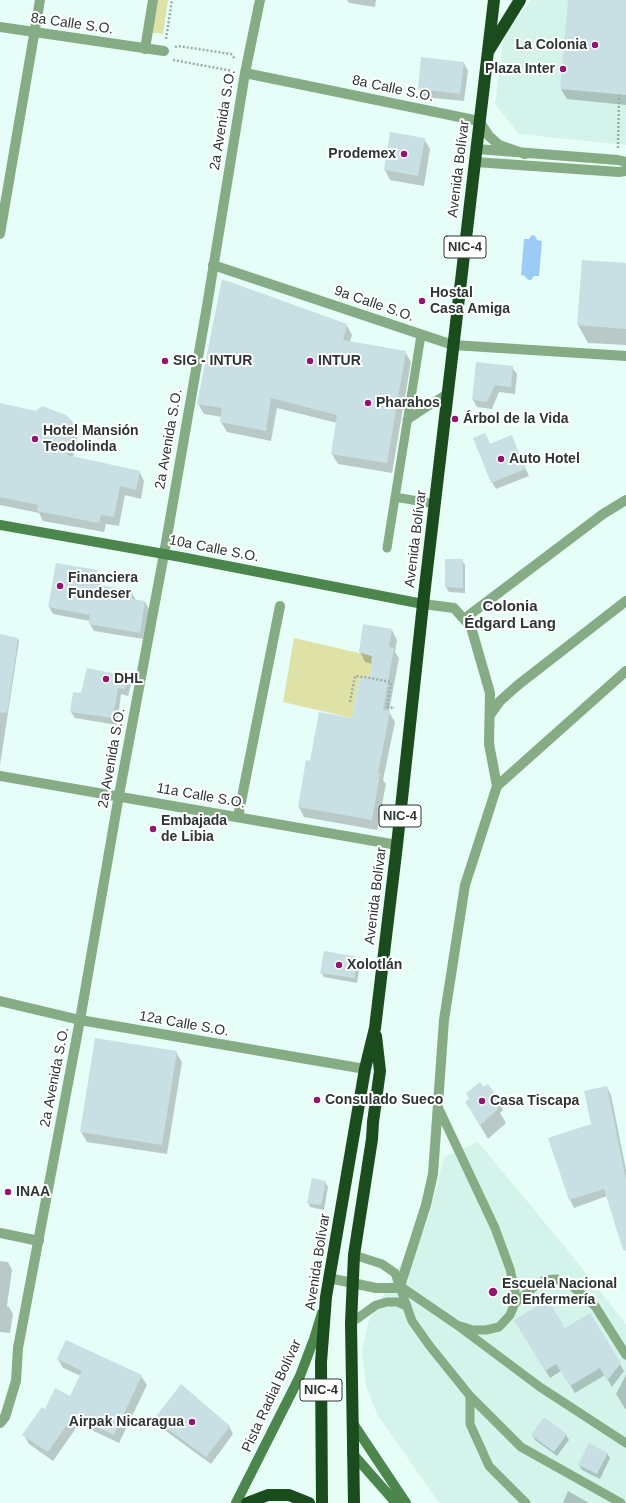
<!DOCTYPE html>
<meta charset="utf-8">
<style>
body{margin:0}
canvas{display:block;background:#e7fdf7}
</style>
<canvas width="626" height="1503"></canvas>
<script>
const ctx = document.querySelector('canvas').getContext('2d');
ctx.lineJoin = 'round';
function paint(path, color) { ctx.fillStyle = color; ctx.fill(path, 'evenodd'); }
const shape = rows => new Path2D(rows.map(r => 'M' + r).join(''));
function trace(path, color, width, dash) { ctx.strokeStyle = color; ctx.lineWidth = width; ctx.lineCap = dash ? 'butt' : 'round'; ctx.setLineDash(dash || []); ctx.stroke(path); }
function write(font, color, halo, rows, align = 'center') {
  ctx.font = font + ' Arial,sans-serif'; ctx.lineWidth = 4; ctx.setLineDash([]); ctx.textBaseline = 'middle'; ctx.strokeStyle = halo; ctx.fillStyle = color; for (const [text, x, y, turn = 0] of rows) {
    ctx.save(); ctx.translate(x, y); ctx.rotate((+turn || 0) * Math.PI / 180); ctx.textAlign = isNaN(turn) ? turn : align; if (halo) ctx.strokeText(text, 0, 0); ctx.fillText(text, 0, 0); ctx.restore();
  }
}
const built = shape([
 [531,0,626,0,626,145,519,134,495,104,504,35],
 [478,1142,565,1247,626,1324,626,1503,439,1503,377,1414,366,1386,362,1352,368,1323,402,1261,427,1224,444,1157]
]);
const green = shape([
 [155,0,168,0,163,34,150,32],
 [294,638,372,656,370,678,360,677,352,718,283,702]
]);
const water = shape([
 [532,235,535,236,537,240,542,241,539,276,534,276,531,280,529,280,527,279,525,276,521,275,524,239,529,239]
]);
const shadow = shape([
 [347,0,376,0,375,7,349,3],
 [569,0,626,0,626,105,567,99,561,89],
 [422,58,464,63,468,71,464,101,423,97,419,89],
 [391,133,424,139,430,149,424,186,390,180,385,170],
 [583,261,626,264,626,345,588,343,578,325],
 [346,324,352,335,350,342,405,352,411,362,392,473,338,464,332,454,337,423,277,408,271,441,227,432,221,422,222,417,204,414,198,404],
 [512,367,517,374,515,394,499,392,492,409,477,407,473,400],
 [0,404,37,412,73,424,78,434,73,457,139,471,144,481,141,499,125,495,119,526,106,524,104,532,43,521,39,513,0,505],
 [485,434,490,444,511,436,529,476,496,489,492,482],
 [462,560,465,565,465,593,449,592,446,587],
 [97,571,101,578,100,586,132,592,136,601,145,602,149,609,143,639,94,631,90,624,90,621,53,614,49,607],
 [392,630,397,640,395,652,399,658,389,712,395,722,383,780,386,784,377,830,304,817,299,807,307,761,311,762,352,720,371,679,372,664,365,662,360,652],
 [0,635,18,639,19,641,0,765],
 [127,677,131,684,128,696,121,694,117,725,75,718,71,712,82,694],
 [357,958,360,963,357,983,324,977,321,972],
 [176,1052,182,1062,167,1154,87,1142,81,1132],
 [607,1087,611,1095,626,1170,626,1251,623,1246,607,1196,574,1208,570,1200,549,1139,592,1125],
 [483,1089,495,1096,503,1110,500,1113,506,1123,488,1139,475,1117],
 [325,1182,328,1187,324,1210,310,1207,308,1202],
 [0,1261,8,1262,12,1270,7,1306,9,1307,13,1314,10,1333,0,1332],
 [590,1315,624,1371,612,1387,605,1375,575,1393,561,1371,550,1378,515,1320,565,1329],
 [58,1359,141,1376,147,1385,119,1443,79,1424,53,1461,29,1444,24,1435,71,1397,81,1376,63,1368],
 [626,1375,626,1410,616,1394],
 [155,1419,229,1426,233,1434,211,1464,159,1426],
 [532,1435,566,1435,569,1440,557,1456,535,1440],
 [607,1453,610,1458,600,1479,582,1470,579,1465],
 [568,1491,589,1503,563,1503]
]);
const building = shape([
 [568,0,626,0,626,95,560,89],
 [421,57,464,62,460,94,418,89],
 [390,132,425,138,418,176,384,170],
 [582,260,626,263,626,329,577,325],
 [222,279,347,324,343,340,406,351,387,463,331,454,337,415,271,398,266,431,220,422,222,408,197,404],
 [476,362,513,366,511,387,495,385,487,402,472,400],
 [0,403,36,411,42,406,66,415,74,423,67,455,140,471,136,490,120,486,114,517,101,515,99,523,37,511,38,505,0,497],
 [485,433,490,444,512,435,525,469,491,483,473,438],
 [445,559,463,559,463,588,445,587],
 [56,563,98,570,95,584,133,591,132,599,145,601,140,633,89,624,90,615,48,607],
 [363,624,392,629,389,647,394,648,383,710,390,711,378,773,380,773,372,820,298,807,306,760,310,761,319,712,352,718,360,677,370,678,372,656,359,652],
 [0,634,18,638,7,713,0,712],
 [87,668,127,676,125,689,118,688,113,718,70,712,73,692,81,693],
 [324,951,358,957,354,978,320,973],
 [95,1038,177,1051,162,1145,80,1132],
 [480,1082,483,1087,488,1084,496,1095,492,1099,498,1109,480,1125,465,1102,469,1099,466,1093],
 [607,1086,626,1181,626,1250,623,1250,604,1189,569,1200,548,1138,591,1124,584,1091],
 [312,1178,326,1181,321,1205,307,1203],
 [548,1300,565,1328,590,1313,621,1363,607,1381,600,1368,570,1386,556,1364,545,1371,514,1320],
 [66,1340,142,1375,114,1435,73,1416,48,1452,22,1435,42,1407,45,1409,55,1388,70,1396,82,1371,57,1359],
 [181,1384,230,1426,206,1457,154,1419],
 [544,1417,567,1434,554,1452,531,1435],
 [589,1443,608,1453,597,1474,578,1465]
]);
const path = shape([
 [166,39,172,0],
 [175,47,178,46,231,54,235,59],
 [173,60,233,71],
 [618,148,619,95],
 [350,702,355,676,370,678,391,682,387,707,395,708]
]);
const lane = shape([
 [407,420,448,393],
 [395,497,435,504],
 [387,548,421,335],
 [439,1109,495,1228,510,1269,515,1291,515,1303,510,1315,499,1327,486,1330,473,1330,457,1325],
 [354,1255,382,1264,395,1273,412,1321,429,1345,470,1396,470,1424,489,1466,526,1503],
 [400,1286,457,1325,540,1387,626,1443],
 [515,1303,536,1285,545,1280,556,1279,571,1285,595,1306,626,1355],
 [351,1323,376,1305,387,1302,397,1302,407,1306],
 [470,1396,521,1447,621,1503]
]);
const street = shape([
 [0,27,164,51],
 [145,49,153,0],
 [245,73,479,121,489,136,499,145,525,154],
 [477,149,618,160,626,162],
 [475,162,619,172,626,171],
 [0,234,40,0],
 [213,265,453,345,626,356],
 [464,619,603,514,626,500],
 [490,715,500,701,518,685,626,601],
 [0,776,397,845],
 [497,786,626,671],
 [238,817,280,606],
 [0,1001,80,1020,365,1069],
 [0,1233,39,1241],
 [329,1278,376,1288,395,1288,400,1286,426,1205,433,1174,444,1020,465,885,497,786,489,744,490,693,471,627,454,608,423,604],
 [0,1423,5,1417,16,1381,18,1348,80,1020,119,795,164,554,207,306,245,73,260,0]
]);
const secondary = shape([
 [0,525,181,557,423,604],
 [352,1422,406,1503],
 [352,1453,396,1503],
 [236,1503,300,1376,314,1339,322,1313]
]);
const highway = shape([
 [489,50,520,0],
 [247,1503,268,1495,289,1495,309,1503],
 [322,1503,321,1362,326,1297,365,1069,375,1028,397,845,423,604,494,0],
 [354,1503,351,1323,354,1255,372,1139,373,1122,380,1071,376,1036]
]);
const markers = [
 [595,45,4,"#94156f"],
 [563,69,4,"#94156f"],
 [404,154,4,"#94156f"],
 [422,301,4,"#94156f"],
 [165,361,4,"#94156f"],
 [310,361,4,"#94156f"],
 [368,403,4,"#94156f"],
 [455,419,4,"#94156f"],
 [35,439,4,"#94156f"],
 [501,459,4,"#94156f"],
 [60,586,4,"#94156f"],
 [106,679,4,"#94156f"],
 [153,829,4,"#94156f"],
 [339,965,4,"#94156f"],
 [317,1100,4,"#94156f"],
 [482,1101,4,"#94156f"],
 [8,1192,4,"#94156f"],
 [493,1292,5,"#94156f"],
 [192,1422,4,"#94156f"]
];
const shields = [
 [465,247,42],
 [400,816,42],
 [321,1390,42]
];
const shieldNames = [
 ["NIC-4",465,247],
 ["NIC-4",400,816],
 ["NIC-4",321,1390]
];
const streetNames = [
 ["8a Calle S.O.",72,24,8],
 ["8a Calle S.O.",393,89,12],
 ["2a Avenida S.O.",223,120,-81],
 ["Avenida Bolívar",459,169,-83],
 ["9a Calle S.O.",374,304,19],
 ["2a Avenida S.O.",169,439,-80],
 ["Avenida Bolívar",416,539,-83],
 ["10a Calle S.O.",214,549,11],
 ["2a Avenida S.O.",112,758,-80],
 ["11a Calle S.O.",201,796,10],
 ["Avenida Bolívar",376,896,-83],
 ["12a Calle S.O.",184,1024,10],
 ["2a Avenida S.O.",55,1077,-79],
 ["Avenida Bolívar",318,1262,-81],
 ["Pista Radial Bolívar",272,1396,-65]
];
const poiNames = [
 ["La Colonia",587,45,"right"],
 ["Plaza Inter",555,69,"right"],
 ["Prodemex",396,154,"right"],
 ["Hostal",430,293],
 ["Casa Amiga",430,309],
 ["SIG - INTUR",173,361],
 ["INTUR",318,361],
 ["Pharahos",376,403],
 ["Árbol de la Vida",463,419],
 ["Hotel Mansión",43,431],
 ["Teodolinda",43,447],
 ["Auto Hotel",509,459],
 ["Financiera",68,578],
 ["Fundeser",68,594],
 ["DHL",114,679],
 ["Embajada",161,821],
 ["de Libia",161,837],
 ["Xolotlán",347,965],
 ["Consulado Sueco",325,1100],
 ["Casa Tiscapa",490,1101],
 ["INAA",16,1192],
 ["Escuela Nacional",502,1284],
 ["de Enfermería",502,1300],
 ["Airpak Nicaragua",184,1422,"right"]
];
const neighbourhoodNames = [
 ["Colonia",510,607],
 ["Édgard Lang",510,624]
];
paint(built, '#d4f3ea');
paint(green, '#dee2a7');
paint(water, '#9cccf5');
paint(shadow, '#0003');
paint(building, '#c8dfe3');
trace(path, '#9cada8', 2.5, [2, 2]);
trace(lane, '#85ac84', 9);
trace(street, '#85ac84', 10);
trace(secondary, '#4c864c', 10);
trace(highway, '#1a4c1d', 12);
for (const [x, y, r, color] of markers) { const dot = new Path2D(); dot.arc(x, y, r, 0, 2 * Math.PI); ctx.fillStyle = color; ctx.fill(dot); trace(dot, '#fff', 1.5); }
for (const [x, y, w] of shields) { const box = new Path2D(); box.roundRect(x - w / 2, y - 11, w, 22, 3); ctx.fillStyle = '#fff'; ctx.fill(box); trace(box, '#2d3634', 1); }
write('bold 13px', '#2d3634', null, shieldNames);
write('14px', '#2d3634', '#fff', streetNames);
write('bold 14px', '#2d3634', '#fff', poiNames, 'left');
write('bold 15px', '#2d3634', '#fff', neighbourhoodNames);
</script>
